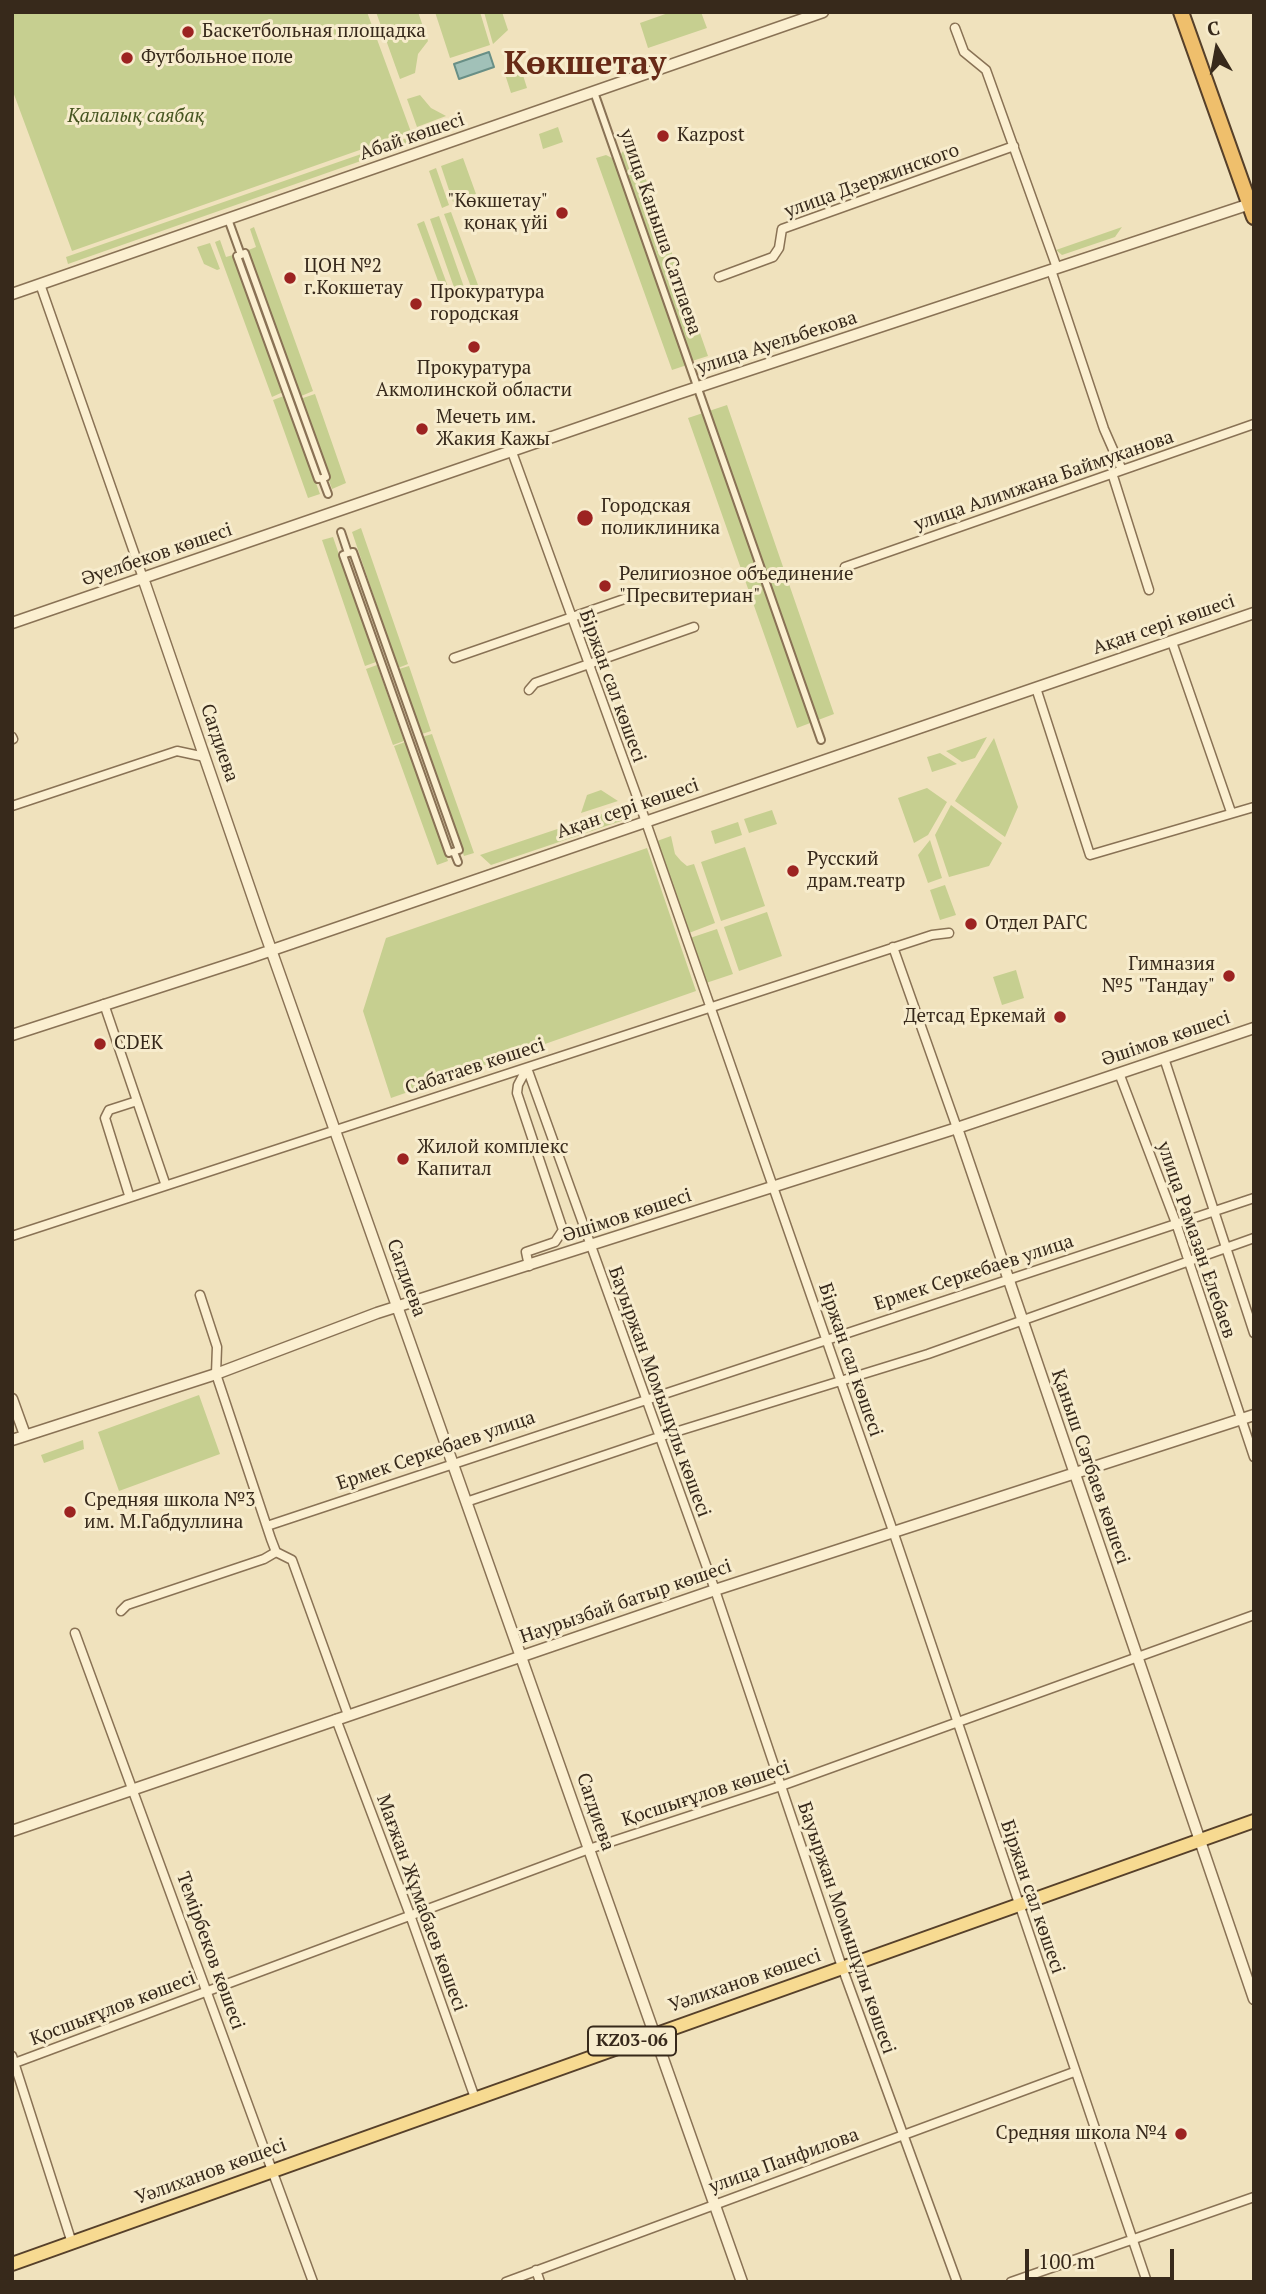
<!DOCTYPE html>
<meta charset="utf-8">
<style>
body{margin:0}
#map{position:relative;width:1266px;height:2294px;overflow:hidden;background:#f0e2bd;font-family:"PT Serif",serif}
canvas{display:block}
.frame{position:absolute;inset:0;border:14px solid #37291b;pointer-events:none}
.north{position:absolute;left:1182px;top:14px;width:70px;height:70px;-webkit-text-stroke:5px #f7eccd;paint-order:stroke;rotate:350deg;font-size:19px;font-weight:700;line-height:28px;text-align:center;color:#37291b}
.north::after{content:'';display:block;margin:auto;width:24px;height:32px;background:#37291b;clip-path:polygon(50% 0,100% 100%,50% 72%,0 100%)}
.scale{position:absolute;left:1025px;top:2249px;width:149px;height:32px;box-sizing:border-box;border:4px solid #37291b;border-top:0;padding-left:9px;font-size:21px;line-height:24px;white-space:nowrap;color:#37291b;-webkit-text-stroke:5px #f7eccd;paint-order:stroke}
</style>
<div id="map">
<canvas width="1266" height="2294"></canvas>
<div class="frame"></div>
<div class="north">С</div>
<div class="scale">100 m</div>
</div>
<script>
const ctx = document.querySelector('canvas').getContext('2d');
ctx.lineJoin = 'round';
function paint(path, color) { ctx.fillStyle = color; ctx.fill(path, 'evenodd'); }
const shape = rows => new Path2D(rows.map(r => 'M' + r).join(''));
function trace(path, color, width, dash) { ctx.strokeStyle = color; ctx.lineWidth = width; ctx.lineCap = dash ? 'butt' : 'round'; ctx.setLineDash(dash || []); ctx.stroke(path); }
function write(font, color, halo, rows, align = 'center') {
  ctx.font = font + ' "PT Serif",serif'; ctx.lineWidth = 6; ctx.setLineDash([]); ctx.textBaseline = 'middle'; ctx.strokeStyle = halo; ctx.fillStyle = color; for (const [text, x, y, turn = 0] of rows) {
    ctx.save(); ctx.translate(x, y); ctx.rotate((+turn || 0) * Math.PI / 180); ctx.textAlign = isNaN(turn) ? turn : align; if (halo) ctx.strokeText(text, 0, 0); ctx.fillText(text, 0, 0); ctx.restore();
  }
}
const green = shape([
 [12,12,367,12,411,132,72,251,12,89],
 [376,12,418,12,428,41,418,54,415,73,400,79],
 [435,12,480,12,490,45,450,58],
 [484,12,502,12,508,30,493,44],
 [671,12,701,12,707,28,648,48,640,23],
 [504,71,522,72,527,88,511,93],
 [420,95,431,108,446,116,417,127,407,99],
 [558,127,563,142,543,149,539,134],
 [410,137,412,143,68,264,66,257],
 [634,145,708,356,692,361,619,157,625,148],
 [606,155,614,159,687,365,672,370,596,158],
 [463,158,476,194,453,202,441,166],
 [436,168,449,205,442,208,429,171],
 [451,212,478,285,471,287,444,214],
 [439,216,465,290,456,293,430,219],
 [424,221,451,295,444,297,417,224],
 [254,227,313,391,299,397,246,251,256,247,250,229],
 [1122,227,1115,237,1062,255,1056,250],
 [220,240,226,257,233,255,283,392,272,397,215,242],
 [210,243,220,269,217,270,204,264,197,247],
 [315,394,346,483,332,489,300,399],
 [284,396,320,494,308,498,273,400],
 [727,405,834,714,797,728,688,418],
 [361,528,408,664,398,668,352,532],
 [333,537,376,662,365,666,322,540],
 [377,665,404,741,393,745,366,669],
 [409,666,431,731,422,734,399,669],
 [432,734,474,853,464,856,422,737],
 [987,737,975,758,962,762,946,751],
 [994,738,1018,807,1005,837,955,801],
 [405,742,448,861,437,865,394,746],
 [940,753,957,764,932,772,927,757],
 [927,788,947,802,928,835,914,843,898,798],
 [601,790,618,801,581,813,587,795],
 [951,805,1002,843,989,866,949,877,935,835],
 [620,808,624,820,491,865,480,855],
 [772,810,777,824,749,833,744,819],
 [738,822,742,835,715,844,711,831],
 [671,836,675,854,681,861,687,866,694,864,715,923,689,933,657,841],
 [930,840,942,878,928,883,918,855],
 [745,847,765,906,721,921,701,862],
 [647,848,696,991,391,1098,363,1011,386,938],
 [945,885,956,915,940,920,930,890],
 [767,912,782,956,739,971,724,927],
 [717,929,733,974,706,983,690,938],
 [1016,970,1024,998,1002,1005,993,977],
 [199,1395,220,1454,119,1491,98,1432],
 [83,1440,84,1449,44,1463,41,1455]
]);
const water = shape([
 [489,52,494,67,459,79,454,64,489,52]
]);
const pedestrian = shape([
 [594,92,821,740],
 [228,219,241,255,237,256,318,479,322,478,328,494],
 [241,255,245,253,326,477,322,478],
 [341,532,348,553,353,552,459,850,449,853,343,555,348,553],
 [454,852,458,862]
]);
const minor = shape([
 [955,28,964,52,986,70,1057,268],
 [1051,270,1104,429,1122,470],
 [719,277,773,257,779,248,782,229,1014,146],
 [40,284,143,578],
 [512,452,640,805,893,1531,1147,2282],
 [1112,473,1149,590],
 [845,567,1254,424],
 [1172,642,1231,812],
 [454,658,630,597],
 [1036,688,1090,855,1254,807],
 [529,690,535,683,694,627],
 [12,737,13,739],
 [12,806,177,751,205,757],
 [893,947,957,1128],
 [104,1004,165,1183],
 [1164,1058,1254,1333],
 [527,1068,715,1590,842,1967,957,2282],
 [527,1068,518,1085,517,1093,563,1230,555,1242,526,1252,529,1266],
 [1119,1073,1176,1223,1254,1457],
 [129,1195,105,1118,109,1110,137,1101],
 [12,1236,932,935,949,933],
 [200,1295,217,1347,216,1374,271,1539,276,1552,292,1560,348,1715],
 [466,1502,659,1437,928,1354,1254,1238],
 [267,1526,1254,1198],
 [121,1611,127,1605,264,1559,276,1552],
 [75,1633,313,2282],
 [336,1719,410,1915,475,2098],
 [12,2056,72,2243],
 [12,2064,589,1849,781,1786,1254,1615],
 [536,2270,540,2282],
 [506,2282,1074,2072],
 [1011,2282,1254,2197]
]);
const tertiary = shape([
 [12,294,823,12],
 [143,578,263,927,742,2282],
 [12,623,677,394,1253,203],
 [12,1035,249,958,1254,613],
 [957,1128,1254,1999],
 [12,1399,25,1435],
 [12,1440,216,1374,377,1313,957,1128,1254,1028],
 [12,1831,715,1590,1254,1415]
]);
const primary = shape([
 [12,2264,1254,1821]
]);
const trunk = shape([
 [1181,12,1254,217]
]);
const markers = [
 [188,32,7,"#9c2321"],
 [127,58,7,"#9c2321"],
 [663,136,7,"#9c2321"],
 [562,213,7,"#9c2321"],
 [290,278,7,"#9c2321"],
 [416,304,7,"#9c2321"],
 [474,347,7,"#9c2321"],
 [422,429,7,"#9c2321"],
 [585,518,9,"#9c2321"],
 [605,586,7,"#9c2321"],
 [793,871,7,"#9c2321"],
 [971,924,7,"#9c2321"],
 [1229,976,7,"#9c2321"],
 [1060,1017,7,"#9c2321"],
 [100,1044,7,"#9c2321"],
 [403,1159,7,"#9c2321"],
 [70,1512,7,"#9c2321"],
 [1181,2134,7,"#9c2321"]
];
const shields = [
 [632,2041,88]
];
const shieldNames = [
 ["KZ03-06",632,2041]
];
const poiNames = [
 ["Баскетбольная площадка",202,32],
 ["Футбольное поле",141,58],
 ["Kazpost",677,136],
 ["\"Көкшетау\"",548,202,"right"],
 ["қонақ үйі",548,224,"right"],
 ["ЦОН №2",304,267],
 ["г.Кокшетау",304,289],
 ["Прокуратура",430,293],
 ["городская",430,315],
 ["Прокуратура",474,369,"center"],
 ["Акмолинской области",474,391,"center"],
 ["Мечеть им.",436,418],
 ["Жакия Кажы",436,440],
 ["Городская",601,507],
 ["поликлиника",601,529],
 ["Религиозное объединение",619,575],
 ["\"Пресвитериан\"",619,597],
 ["Русский",807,860],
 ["драм.театр",807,882],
 ["Отдел РАГС",985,924],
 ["Гимназия",1215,965,"right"],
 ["№5 \"Тандау\"",1215,987,"right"],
 ["Детсад Еркемай",1046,1017,"right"],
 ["CDEK",114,1044],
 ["Жилой комплекс",417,1148],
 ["Капитал",417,1170],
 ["Средняя школа №3",84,1501],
 ["им. М.Габдуллина",84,1523],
 ["Средняя школа №4",1167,2134,"right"]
];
const parkNames = [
 ["Қалалық саябақ",136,117]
];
const streetNames = [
 ["Абай көшесі",412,137,-19],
 ["улица Дзержинского",872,181,-20],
 ["улица Каныша Сатпаева",660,232,71],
 ["улица Ауельбекова",777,343,-18],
 ["улица Алимжана Баймуканова",1044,481,-19],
 ["Әуелбеков көшесі",157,555,-19],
 ["Ақан сері көшесі",1164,625,-19],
 ["Біржан сал көшесі",612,686,70],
 ["Сагдиева",219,743,71],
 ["Ақан сері көшесі",628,809,-19],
 ["Әшімов көшесі",1166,1039,-19],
 ["Сабатаев көшесі",475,1067,-18],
 ["Әшімов көшесі",627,1216,-18],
 ["улица Рамазан Елебаев",1196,1240,71],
 ["Ермек Серкебаев улица",974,1273,-18],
 ["Сагдиева",406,1278,70],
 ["Біржан сал көшесі",850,1360,71],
 ["Бауыржан Момышұлы көшесі",659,1392,70],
 ["Ермек Серкебаев улица",436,1451,-19],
 ["Қаныш Сәтбаев көшесі",1090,1467,71],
 ["Наурызбай батыр көшесі",626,1602,-19],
 ["Қосшығұлов көшесі",706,1794,-18],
 ["Сагдиева",595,1812,71],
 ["Біржан сал көшесі",1032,1897,71],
 ["Мағжан Жұмабаев көшесі",421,1903,70],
 ["Бауыржан Момышұлы көшесі",846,1928,71],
 ["Темірбеков көшесі",210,1951,70],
 ["Уәлиханов көшесі",745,1981,-19],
 ["Қосшығұлов көшесі",113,2009,-21],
 ["улица Панфилова",784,2161,-20],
 ["Уәлиханов көшесі",211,2172,-20]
];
const townNames = [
 ["Көкшетау",585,65]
];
paint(green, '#c6cf90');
paint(water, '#a1c1b8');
trace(water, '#688f86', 2);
trace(pedestrian, '#897255', 10);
trace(minor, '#897255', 11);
trace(tertiary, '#897255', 13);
trace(primary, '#56402a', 16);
trace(trunk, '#56402a', 18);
trace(pedestrian, '#fbefd0', 6);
trace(minor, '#fbefd0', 8);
trace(tertiary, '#fbefd0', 10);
trace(primary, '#f7da91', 12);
trace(trunk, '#efbf6c', 14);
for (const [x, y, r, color] of markers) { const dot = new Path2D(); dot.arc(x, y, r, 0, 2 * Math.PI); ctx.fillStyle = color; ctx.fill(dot); trace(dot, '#f7eccd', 2.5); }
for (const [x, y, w] of shields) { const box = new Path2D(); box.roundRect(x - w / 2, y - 14.5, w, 29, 5); ctx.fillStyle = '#f7eccd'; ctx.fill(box); trace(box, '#37291b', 2); }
write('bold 18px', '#37291b', null, shieldNames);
write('19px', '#37291b', '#f7eccd', poiNames, 'left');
write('italic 19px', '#465520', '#f7eccd', parkNames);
write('19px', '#37291b', '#f7eccd', streetNames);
write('bold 33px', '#672a17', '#f7eccd', townNames);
</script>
